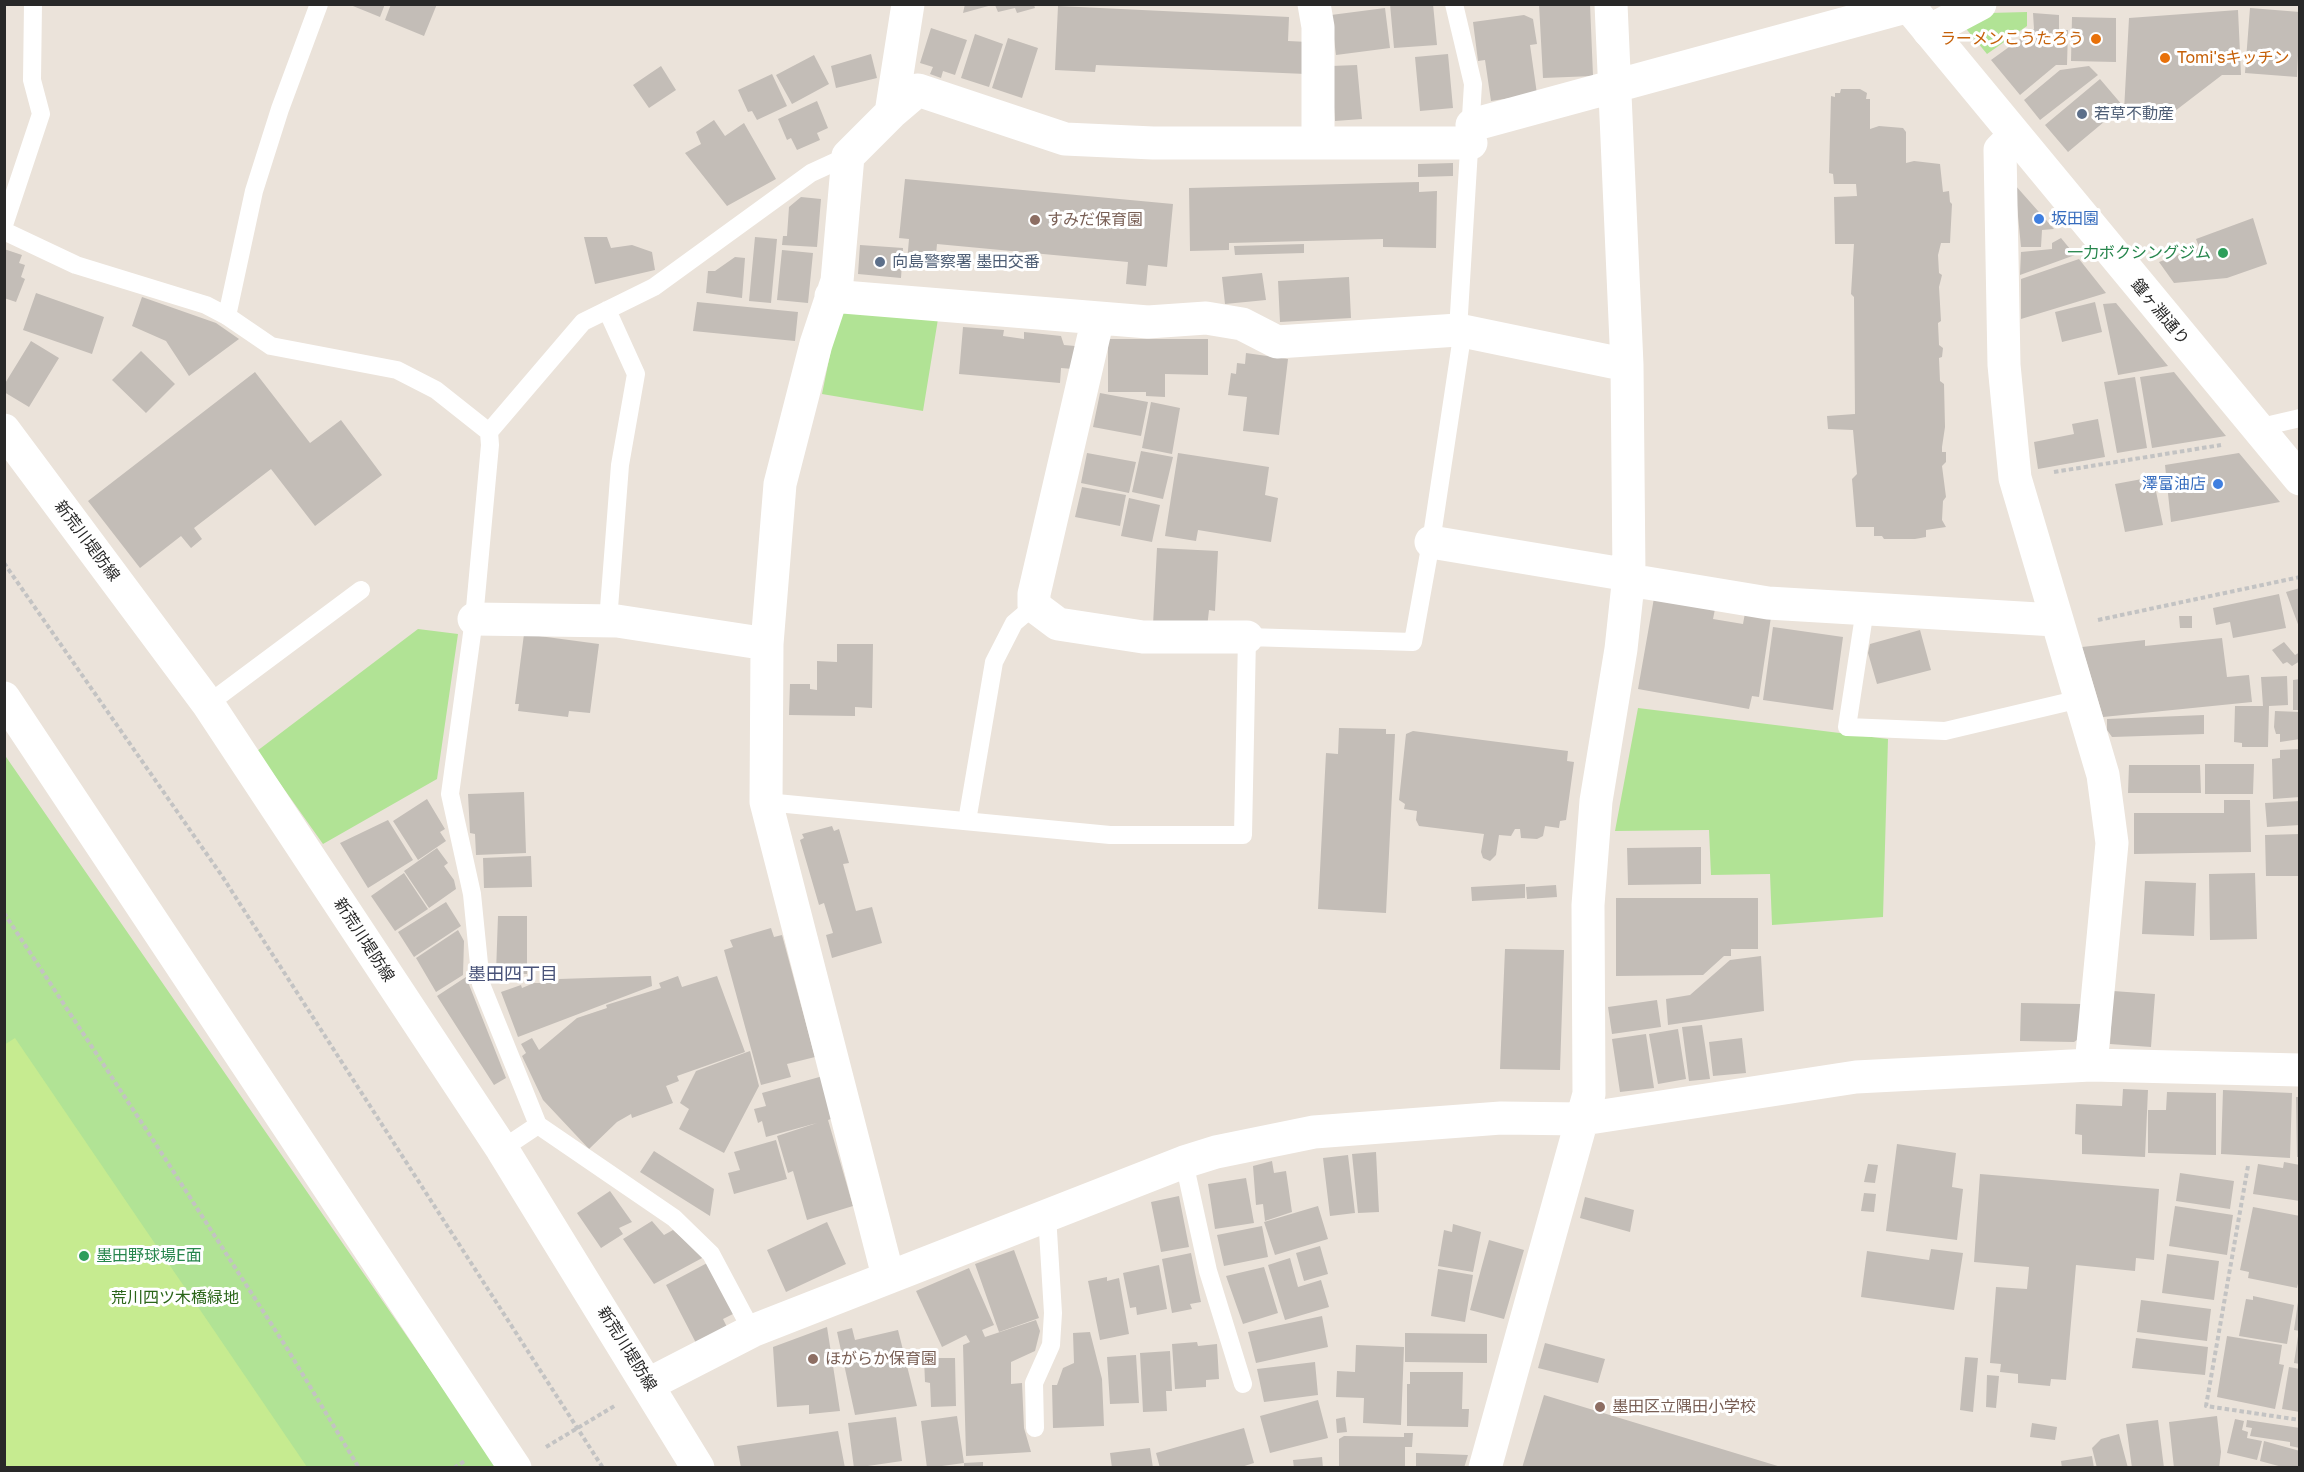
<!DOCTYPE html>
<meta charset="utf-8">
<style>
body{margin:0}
#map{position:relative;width:2304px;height:1472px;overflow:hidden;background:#ebe3da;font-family:"Golos Text",sans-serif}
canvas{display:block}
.frame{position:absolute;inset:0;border:6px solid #282828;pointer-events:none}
</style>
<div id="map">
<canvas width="2304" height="1472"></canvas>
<div class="frame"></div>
</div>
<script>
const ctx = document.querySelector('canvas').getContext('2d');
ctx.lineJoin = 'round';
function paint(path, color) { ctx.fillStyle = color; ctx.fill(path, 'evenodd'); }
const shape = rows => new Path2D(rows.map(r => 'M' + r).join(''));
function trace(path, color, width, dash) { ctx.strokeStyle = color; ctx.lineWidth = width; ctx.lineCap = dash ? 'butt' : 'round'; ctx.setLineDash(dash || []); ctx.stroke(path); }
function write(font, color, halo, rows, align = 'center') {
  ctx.font = font + ' "Golos Text","Noto Sans JP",sans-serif'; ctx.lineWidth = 6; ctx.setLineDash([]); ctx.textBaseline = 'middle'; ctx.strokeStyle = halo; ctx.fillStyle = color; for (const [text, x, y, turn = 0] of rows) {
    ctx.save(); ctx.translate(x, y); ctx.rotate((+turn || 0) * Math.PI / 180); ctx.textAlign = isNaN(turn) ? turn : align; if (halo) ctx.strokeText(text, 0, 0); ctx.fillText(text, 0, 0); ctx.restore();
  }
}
const green = shape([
 [2027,12,2027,26,1987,54,1963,25,1989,13],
 [846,308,938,319,923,411,822,394,836,325],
 [418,629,458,634,437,779,323,844,257,751],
 [1638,708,1888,739,1883,917,1772,925,1770,874,1711,875,1709,830,1615,831],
 [4,754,492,1459,497,1467,5,1467]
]);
const pitch = shape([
 [15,1038,307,1467,5,1467,4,1045]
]);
const building = shape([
 [348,4,385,4,380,17],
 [391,4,437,4,424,36,385,20],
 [965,4,992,4,992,5,963,13],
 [1390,4,1433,4,1437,45,1394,48],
 [1539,4,1590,4,1593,76,1543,78],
 [995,5,1034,5,1035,8,1017,13,1015,8,998,12],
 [1058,6,1289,17,1288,41,1308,42,1306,74,1096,65,1095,72,1055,70],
 [1385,8,1390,48,1336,55,1331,15],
 [2250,8,2300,12,2297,77,2245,73],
 [2238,10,2241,75,2222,75,2175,111,2160,110,2160,113,2124,111,2129,18],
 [2033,13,2059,15,2059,30,2068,30,2067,65,2056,65,2020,95,1991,60,2034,29],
 [1524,15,1533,19,1537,44,1530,45,1537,94,1491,101,1485,60,1478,61,1473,22],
 [2072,17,2116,18,2116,62,2071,61],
 [931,28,967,40,955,75,943,71,941,78,930,74,933,67,920,63],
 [975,34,1003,44,989,87,961,78],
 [1008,38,1038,48,1022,98,992,88],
 [871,54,877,78,836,88,831,66],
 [1448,54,1453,108,1420,111,1415,57],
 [814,55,829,84,792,104,776,75],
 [1357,65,1362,119,1335,121,1331,66],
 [661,66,676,90,649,108,633,85],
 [2089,66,2098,75,2040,120,2024,100,2060,70],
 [772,74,787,106,757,120,752,111,748,112,738,90],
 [2100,79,2123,106,2068,152,2045,125],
 [1841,89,1860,89,1867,93,1866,99,1870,99,1870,129,1879,126,1903,128,1906,132,1906,163,1914,161,1940,164,1943,192,1949,191,1950,202,1952,204,1950,243,1941,243,1938,255,1939,273,1942,275,1939,287,1941,321,1938,323,1939,345,1943,348,1942,357,1939,358,1940,381,1944,384,1945,427,1942,447,1942,452,1946,452,1946,462,1942,466,1946,497,1943,501,1942,520,1946,527,1926,530,1926,537,1915,539,1884,539,1882,536,1874,536,1874,527,1856,527,1852,479,1857,474,1853,430,1828,429,1827,416,1855,414,1854,297,1851,294,1854,244,1835,244,1834,197,1857,196,1856,184,1834,184,1833,174,1829,173,1831,96,1835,97,1835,93,1840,93],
 [817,101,828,128,817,133,820,140,797,150,791,138,787,140,778,119],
 [714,120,725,136,744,123,776,179,727,206,685,153,701,144,696,132],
 [1453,163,1453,176,1418,177,1418,164],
 [905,179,1173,204,1167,267,1148,265,1146,286,1126,284,1128,262,937,244,935,265,907,262,909,239,899,238],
 [1419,182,1419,192,1437,191,1436,248,1383,247,1383,239,1229,243,1229,250,1190,251,1189,188],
 [2015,185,2054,229,2042,230,2041,247,2021,247],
 [801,197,821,199,817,247,782,245,783,236,787,236,789,207],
 [2253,218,2267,264,2227,278,2174,283,2159,262,2199,247,2196,239],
 [584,237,607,237,611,248,632,245,652,252,655,270,595,284],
 [755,237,777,239,771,303,749,301],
 [2061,238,2075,255,2020,275,2021,252,2052,249,2052,243],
 [1304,244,1304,253,1235,255,1234,246],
 [860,245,903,248,901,278,858,274],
 [4,249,22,255,19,263,25,265,21,277,25,279,16,302,4,298],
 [782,250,813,253,808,303,777,300],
 [735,257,745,258,742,298,706,293,708,271,715,271],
 [2079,259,2106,293,2021,319,2021,279],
 [1262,273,1266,300,1225,304,1222,277],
 [1349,277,1351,318,1280,322,1278,281],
 [36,293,104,317,92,354,23,330],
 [142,297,216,323,239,339,189,376,166,341,132,326],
 [697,302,798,312,795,341,693,331],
 [2095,302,2102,332,2062,342,2055,312],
 [2116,303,2168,366,2118,375,2103,304],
 [963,327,1004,330,1003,336,1024,339,1024,332,1061,336,1064,345,1075,346,1073,369,1061,368,1060,383,959,374],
 [1108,339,1208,339,1208,375,1165,374,1165,397,1146,396,1146,392,1108,392],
 [31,341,59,358,29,407,4,392,4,385],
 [141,351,175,384,146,413,112,380],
 [1246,353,1288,359,1279,435,1243,431,1247,397,1228,395,1231,373,1236,374,1237,363,1245,364],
 [255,372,310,443,341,420,382,475,315,526,271,469,194,528,202,539,191,548,181,536,140,568,88,501],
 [2174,372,2226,436,2152,448,2140,377],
 [2135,377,2147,448,2117,453,2104,382],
 [1100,393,1148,402,1141,436,1093,427],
 [1151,402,1180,408,1172,454,1142,448],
 [2098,419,2105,457,2038,469,2034,442,2074,434,2072,424],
 [1141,451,1173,457,1163,499,1132,492],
 [1087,453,1136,462,1129,493,1081,483],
 [1178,453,1269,467,1265,495,1278,498,1271,542,1198,530,1196,541,1165,536],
 [2239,453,2280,502,2171,522,2165,465],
 [2153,477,2163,525,2125,532,2115,484],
 [1082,487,1126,495,1120,526,1075,517],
 [1129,498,1160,505,1152,542,1121,536],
 [1157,548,1218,551,1215,611,1209,610,1207,628,1153,625],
 [2300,588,2300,627,2299,627,2286,592],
 [2279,594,2286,628,2233,638,2230,622,2216,625,2213,608],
 [1654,598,1715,609,1713,619,1743,624,1745,613,1771,617,1759,697,1752,696,1749,709,1638,689],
 [2179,616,2192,616,2192,628,2180,628],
 [1773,627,1843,637,1833,710,1763,700],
 [1920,630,1931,670,1877,684,1868,653,1870,644],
 [524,634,599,644,590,713,569,711,568,717,518,711,519,704,515,704],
 [2222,638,2227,677,2249,675,2252,702,2103,717,2082,647,2145,640,2145,646],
 [2284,642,2295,655,2300,652,2300,661,2292,666,2287,662,2283,664,2272,650],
 [837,644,873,644,872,708,855,707,855,716,789,715,790,684,810,684,810,689,817,690,817,661,837,662],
 [2287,676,2288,705,2269,706,2268,747,2242,747,2242,743,2234,742,2235,706,2263,706,2261,677],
 [2300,679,2300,710,2293,710,2293,680],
 [2275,711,2300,712,2300,739,2280,742,2280,734,2276,734,2274,727],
 [2204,715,2204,734,2112,737,2107,730,2107,719],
 [1339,728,1386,729,1386,734,1395,734,1386,913,1318,909,1326,753,1338,754],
 [1413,731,1568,751,1567,761,1574,762,1566,820,1560,821,1559,828,1545,826,1543,836,1537,839,1521,838,1520,829,1515,829,1511,836,1499,835,1496,855,1490,861,1483,858,1481,852,1484,834,1419,826,1416,820,1417,811,1404,809,1405,804,1399,800,1406,734],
 [2300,749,2300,797,2273,799,2272,759,2280,758,2280,750],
 [2205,764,2254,764,2253,794,2205,794],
 [2129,765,2200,765,2201,793,2128,793],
 [524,792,526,853,476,855,475,834,470,833,468,794],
 [427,799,445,829,440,832,446,841,418,860,393,821],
 [2224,800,2250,800,2251,852,2134,854,2134,813,2224,813],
 [2300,801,2300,825,2267,827,2265,803],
 [388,820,413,860,368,888,340,843],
 [832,826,834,831,839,829,849,863,843,864,856,911,872,907,882,943,832,958,826,935,833,933,824,903,819,905,800,840,804,838,802,834],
 [2300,834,2300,876,2266,876,2265,835],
 [1701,847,1701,884,1628,885,1627,848],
 [437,848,448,863,444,866,454,880,456,889,429,908,404,871],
 [531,856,532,887,484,888,483,858],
 [404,873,428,909,395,931,371,896],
 [2255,873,2257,939,2210,940,2209,874],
 [2145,881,2196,883,2194,936,2142,934],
 [1525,884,1525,898,1472,901,1471,887],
 [1556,885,1557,897,1527,899,1526,887],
 [1616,898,1758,898,1758,949,1731,949,1731,956,1724,956,1703,975,1616,976],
 [446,902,461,926,414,957,398,932],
 [498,916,527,916,527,974,496,973],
 [771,928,774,937,782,935,815,1057,787,1064,791,1077,761,1085,724,950,733,947,730,940],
 [458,930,464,941,463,975,436,992,416,958],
 [1505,949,1564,950,1560,1070,1500,1069],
 [1761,956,1764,1011,1668,1025,1666,999,1690,995,1730,960],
 [651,976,652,986,518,1037,501,992,521,985,522,988,534,983,558,983,559,979],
 [678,976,682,987,717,976,745,1052,677,1076,679,1081,666,1086,673,1103,632,1118,631,1114,617,1122,589,1149,543,1100,522,1056,526,1053,521,1044,532,1038,539,1050,577,1018,607,1008,606,1005,661,988,659,983],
 [466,977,506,1078,494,1085,437,996],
 [2113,991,2155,994,2151,1047,2110,1044],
 [1657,1000,1661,1027,1612,1034,1608,1007],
 [2021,1003,2081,1004,2080,1038,2074,1042,2020,1041],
 [1702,1025,1710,1079,1689,1081,1682,1027],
 [1678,1029,1686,1079,1658,1084,1649,1034],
 [1646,1034,1654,1088,1620,1092,1612,1039],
 [1742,1038,1746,1073,1713,1076,1709,1042],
 [750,1051,759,1086,724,1153,679,1129,689,1109,680,1103,696,1071],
 [823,1076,834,1118,828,1120,853,1206,807,1220,793,1171,788,1173,777,1136,817,1123,766,1137,762,1121,758,1123,754,1109,766,1106,762,1093],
 [2123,1089,2148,1090,2145,1157,2082,1154,2082,1135,2075,1134,2076,1104,2122,1106],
 [2223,1090,2292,1093,2290,1158,2221,1154],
 [2167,1092,2216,1093,2216,1155,2148,1153,2148,1110,2166,1110],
 [2296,1097,2300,1097,2300,1157,2297,1157],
 [776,1140,787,1179,734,1194,728,1173,740,1170,734,1152],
 [1897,1144,1956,1153,1952,1187,1963,1189,1957,1240,1886,1231],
 [654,1151,714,1189,710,1216,640,1172],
 [1376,1152,1379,1212,1358,1213,1352,1154],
 [1348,1155,1355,1213,1330,1216,1323,1158],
 [1272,1161,1274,1173,1286,1171,1292,1212,1265,1221,1263,1204,1256,1205,1253,1166],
 [2284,1162,2300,1165,2300,1201,2253,1194,2258,1164,2283,1168],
 [1868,1164,1878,1165,1875,1183,1864,1182],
 [2180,1173,2234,1181,2230,1209,2176,1201],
 [1980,1174,2159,1189,2154,1260,2136,1258,2135,1271,2076,1265,2066,1380,2051,1379,2050,1386,2018,1383,2018,1374,2000,1372,2001,1364,1990,1363,1996,1287,2027,1289,2029,1267,1974,1262],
 [1246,1178,1254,1223,1215,1229,1208,1184],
 [610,1191,632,1222,619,1228,623,1234,601,1248,577,1213],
 [1864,1193,1876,1194,1874,1212,1861,1211],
 [1179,1196,1189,1247,1161,1252,1151,1202],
 [1585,1197,1634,1210,1630,1232,1580,1218],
 [1318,1206,1328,1239,1275,1255,1264,1222],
 [2175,1206,2233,1215,2227,1255,2169,1246],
 [2253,1207,2300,1216,2300,1275,2297,1288,2248,1278,2249,1272,2240,1270],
 [652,1221,664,1235,673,1230,704,1257,654,1284,623,1239],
 [827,1222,846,1264,786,1292,767,1250],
 [1453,1224,1481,1232,1473,1272,1438,1266,1444,1230,1452,1232],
 [1262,1226,1268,1257,1224,1266,1217,1235],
 [1489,1240,1524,1250,1504,1319,1470,1310],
 [1320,1246,1328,1274,1304,1281,1296,1253],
 [1931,1249,1963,1253,1954,1310,1861,1297,1867,1251,1929,1260],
 [1014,1250,1039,1318,999,1332,975,1264],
 [1191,1253,1201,1302,1190,1304,1192,1309,1172,1313,1162,1259],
 [2167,1254,2219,1261,2214,1300,2162,1293],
 [1290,1258,1298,1287,1321,1280,1329,1307,1285,1320,1268,1265],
 [709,1262,735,1313,723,1319,727,1327,696,1343,666,1285],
 [1159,1265,1167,1309,1137,1315,1136,1307,1130,1308,1123,1273],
 [1264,1267,1278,1313,1243,1324,1226,1276],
 [969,1268,994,1325,982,1330,985,1337,1036,1320,1040,1331,1035,1351,1011,1362,1011,1384,1022,1383,1024,1428,1031,1452,966,1456,963,1345,970,1342,966,1335,942,1347,916,1291],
 [1438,1269,1473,1275,1465,1322,1431,1316],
 [1107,1277,1107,1281,1119,1278,1129,1334,1100,1340,1088,1281],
 [2253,1296,2294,1305,2287,1344,2239,1336,2246,1299,2253,1300],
 [2141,1300,2211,1309,2207,1341,2137,1332],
 [2298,1302,2300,1302,2300,1331,2294,1330],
 [1322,1316,1328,1347,1256,1363,1248,1332],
 [827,1327,840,1411,809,1414,809,1405,777,1407,773,1347],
 [852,1328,855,1340,898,1330,917,1406,855,1415,837,1332],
 [1090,1332,1102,1379,1104,1426,1053,1428,1052,1385,1057,1385,1063,1368,1074,1363,1073,1333],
 [1405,1333,1487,1334,1487,1363,1405,1362],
 [2227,1336,2282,1345,2279,1364,2284,1365,2275,1409,2217,1397],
 [2298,1336,2300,1336,2300,1364,2294,1363],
 [2136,1338,2208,1347,2205,1375,2132,1368],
 [1197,1342,1198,1346,1217,1344,1219,1379,1206,1380,1206,1387,1175,1389,1172,1344],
 [1545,1343,1605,1359,1598,1383,1538,1368],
 [1356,1345,1404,1347,1401,1425,1363,1423,1364,1398,1336,1397,1337,1371,1355,1372],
 [1170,1351,1172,1391,1166,1391,1167,1411,1143,1412,1140,1353],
 [1136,1355,1139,1403,1110,1404,1107,1357],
 [1965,1357,1978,1358,1973,1412,1960,1410],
 [924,1358,955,1358,956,1406,931,1407,930,1383,925,1382],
 [1315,1362,1318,1395,1264,1402,1257,1369],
 [2289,1367,2300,1369,2300,1412,2282,1409],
 [1410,1372,1463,1372,1462,1409,1469,1409,1468,1427,1407,1426,1407,1384,1410,1384],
 [1987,1375,1999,1376,1996,1408,1986,1407],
 [1544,1395,1781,1467,1781,1468,1522,1468],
 [1318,1400,1328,1438,1270,1453,1260,1416],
 [957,1416,964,1463,927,1468,921,1421],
 [2217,1416,2221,1452,2219,1468,2174,1468,2169,1422],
 [896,1417,902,1461,854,1468,848,1423],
 [1345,1417,1347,1432,1337,1433,1336,1419],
 [2235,1419,2244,1421,2242,1430,2248,1432,2247,1438,2262,1441,2257,1460,2227,1453],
 [2158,1420,2164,1468,2132,1468,2126,1424],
 [2247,1420,2300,1428,2300,1448,2290,1446,2290,1442,2250,1436,2252,1428,2246,1427],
 [2032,1423,2057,1427,2055,1440,2030,1437],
 [1244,1428,1254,1463,1238,1468,1160,1468,1156,1453],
 [838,1431,845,1468,741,1468,737,1446],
 [1404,1433,1413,1433,1412,1447,1405,1447,1405,1468,1339,1468,1339,1439,1344,1436,1404,1437],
 [2119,1434,2128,1468,2097,1468,2092,1448,2101,1439],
 [2264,1441,2300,1451,2300,1468,2286,1468,2260,1461],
 [1150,1448,1153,1468,1112,1468,1110,1453],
 [1416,1453,1468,1455,1464,1468,1416,1468],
 [2092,1456,2094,1468,2062,1468,2061,1461],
 [1322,1457,1323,1468,1294,1468,1293,1460],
 [983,1462,983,1468,964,1468,964,1463]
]);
const path = shape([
 [2054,472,2221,445],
 [4,563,222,876,603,1468],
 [2098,620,2300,577],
 [4,913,157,1146,288,1350,359,1468],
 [2248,1166,2206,1406,2300,1420],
 [546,1447,616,1405],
 [454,1468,466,1460]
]);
const service = shape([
 [4,225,41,114,32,80,33,4],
 [4,231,76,265,206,305,227,316,271,346,397,370,436,390,489,432,490,445,474,619,450,794,472,894,481,984,538,1125,674,1218,711,1254,752,1331],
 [607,310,636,374,620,465,608,621],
 [227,316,254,191,280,109,319,4],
 [2257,428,2300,418],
 [489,432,583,322,654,287,811,173,848,156],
 [1865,609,1847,727,1945,731,2080,699],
 [208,704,361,590],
 [766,802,1110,835,1243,835,1247,637,1413,642,1431,542,1461,343,1458,330,1473,84,1454,4],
 [967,821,994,662,1014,623,1034,606],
 [502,1149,538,1125],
 [1184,1162,1208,1271,1243,1384],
 [1035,1428,1034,1383,1051,1345,1053,1313,1047,1215]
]);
const minor = shape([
 [1314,4,1318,27,1318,141],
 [1929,31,1980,4],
 [891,113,918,90,1065,139,1153,143,1471,143],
 [1472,125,1909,6],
 [2014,136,2000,150,2004,365,2015,478,2103,775,2112,843,2091,1065],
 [831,296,1148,322,1206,318,1242,324,1277,342,1458,330,1627,365],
 [1098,318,1034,594,1034,606,1058,624,1143,637,1247,637],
 [1431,542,1629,575],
 [1629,580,1768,603,2055,620],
 [474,619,617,621,767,644],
 [888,1276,766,802,767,644,780,484,816,344,837,281,848,156,891,113,908,4],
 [649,1384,752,1331,1184,1162,1216,1152,1314,1132,1501,1118,1583,1119,1856,1077,2091,1065,2300,1070],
 [1485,1468,1589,1094,1588,905,1596,801,1621,649,1629,575,1627,365,1611,4]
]);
const secondary = shape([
 [1907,4,2300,479],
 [4,430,208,704,502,1149,698,1468],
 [4,698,515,1468]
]);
const markers = [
 [2096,39,6,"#e8710a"],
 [2165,58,6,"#e8710a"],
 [2082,114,6,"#5c6f8a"],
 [2039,219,6,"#3f7fe0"],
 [1035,220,6,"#8d6e63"],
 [2223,253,6,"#2e9e5b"],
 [880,262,6,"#5c6f8a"],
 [2218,484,6,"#3f7fe0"],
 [84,1256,6,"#2e9e5b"],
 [813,1359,6,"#8d6e63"],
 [1600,1407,6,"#8d6e63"]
];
const foodNames = [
 ["ラーメンこうたろう",2084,39],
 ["Tomi'sキッチン",2177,58,"left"]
];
const serviceNames = [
 ["若草不動産",2094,114],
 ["向島警察署 墨田交番",892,262]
];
const shopNames = [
 ["坂田園",2051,219],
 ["澤富油店",2206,484,"right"]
];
const educationNames = [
 ["すみだ保育園",1047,220],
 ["ほがらか保育園",825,1359],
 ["墨田区立隅田小学校",1612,1407]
];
const leisureNames = [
 ["一力ボクシングジム",2211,253],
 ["墨田野球場E面",96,1256,"left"]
];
const streetNames = [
 ["鐘ヶ淵通り",2160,312,50],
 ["新荒川堤防線",87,541,53],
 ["新荒川堤防線",364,940,57],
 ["新荒川堤防線",627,1349,58]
];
const parkNames = [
 ["荒川四ツ木橋緑地",175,1298]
];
const neighbourhoodNames = [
 ["墨田四丁目",513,974]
];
paint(green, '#b1e395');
paint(pitch, '#c6eb90');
paint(building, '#c3bdb7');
trace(path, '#c3c3c3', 4, [4.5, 3]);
trace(service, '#fff', 18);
trace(minor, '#fff', 33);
trace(secondary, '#fff', 33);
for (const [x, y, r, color] of markers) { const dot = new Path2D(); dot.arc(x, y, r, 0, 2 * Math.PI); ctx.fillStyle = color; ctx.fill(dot); trace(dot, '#fff', 2); }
write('16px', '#c56008', '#fff', foodNames, 'right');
write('16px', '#4e5e75', '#fff', serviceNames, 'left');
write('16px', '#366cbe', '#fff', shopNames, 'left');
write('16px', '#785e54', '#fff', educationNames, 'left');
write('16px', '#27864d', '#fff', leisureNames, 'right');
write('16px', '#282828', '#fff', streetNames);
write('16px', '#2a6519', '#fff', parkNames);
write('18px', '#495379', '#fff', neighbourhoodNames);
</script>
